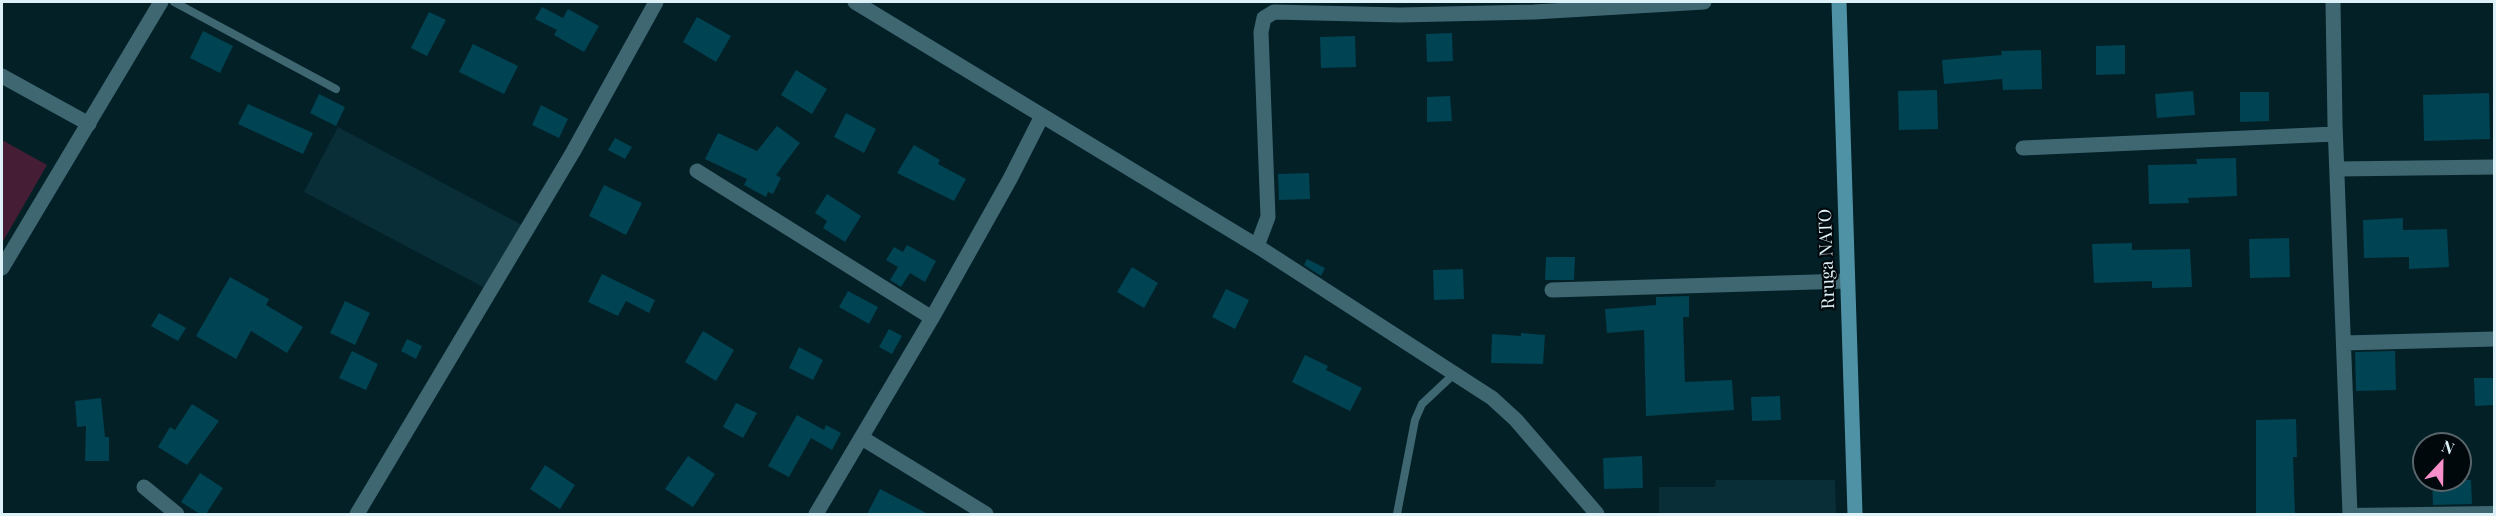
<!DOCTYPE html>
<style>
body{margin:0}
#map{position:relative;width:2496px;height:516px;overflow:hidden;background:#032027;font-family:"Playfair Display",serif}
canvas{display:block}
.frame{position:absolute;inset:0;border:3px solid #ddf1f8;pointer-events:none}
.north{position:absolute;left:2412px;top:432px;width:60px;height:60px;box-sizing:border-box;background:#00080c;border:2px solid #58656a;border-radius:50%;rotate:22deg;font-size:16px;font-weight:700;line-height:24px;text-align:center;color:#ddf1f8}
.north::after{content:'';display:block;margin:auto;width:21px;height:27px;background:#f98fca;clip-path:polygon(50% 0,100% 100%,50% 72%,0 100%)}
</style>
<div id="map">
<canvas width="2496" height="516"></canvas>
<div class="frame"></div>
<div class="north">N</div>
</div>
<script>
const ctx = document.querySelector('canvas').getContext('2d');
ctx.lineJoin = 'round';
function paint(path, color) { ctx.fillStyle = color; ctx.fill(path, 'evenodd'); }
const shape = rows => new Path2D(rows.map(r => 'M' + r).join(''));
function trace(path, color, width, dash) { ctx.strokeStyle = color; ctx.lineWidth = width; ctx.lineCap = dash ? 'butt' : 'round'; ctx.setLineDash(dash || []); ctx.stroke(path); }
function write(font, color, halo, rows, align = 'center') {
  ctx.font = font + ' "Playfair Display",serif'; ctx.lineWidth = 4.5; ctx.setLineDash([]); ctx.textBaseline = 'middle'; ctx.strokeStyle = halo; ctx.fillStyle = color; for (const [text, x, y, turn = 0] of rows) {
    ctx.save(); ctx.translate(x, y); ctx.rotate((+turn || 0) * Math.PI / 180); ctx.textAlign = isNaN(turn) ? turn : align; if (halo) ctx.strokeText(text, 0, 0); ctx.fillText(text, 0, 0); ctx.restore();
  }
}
const built = shape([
 [338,127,522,225,485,288,304,192],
 [1716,480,1835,480,1836,514,1659,514,1659,487,1715,487]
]);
const green = shape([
 [2,140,47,165,2,243]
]);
const building = shape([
 [542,7,563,18,568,9,599,26,584,52,554,35,557,30,535,19],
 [429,12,446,20,427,56,411,48],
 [697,17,731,36,716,62,683,42],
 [203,31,233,46,220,73,190,58],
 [1452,33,1453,61,1427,62,1426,34],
 [1355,36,1356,67,1321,68,1320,37],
 [473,44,518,66,504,94,459,72],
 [2125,45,2125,74,2096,75,2096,46],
 [2041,50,2042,89,2003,90,2002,79,1944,84,1942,60,2002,55,2001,51],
 [796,70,827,89,812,114,781,95],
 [1937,90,1938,129,1899,130,1898,91],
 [2193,91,2195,115,2157,118,2155,94],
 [2240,92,2269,92,2269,121,2240,122],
 [2489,93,2490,139,2424,141,2423,95],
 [319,94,345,107,336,126,310,113],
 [1450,96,1452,121,1427,122,1427,97],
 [248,104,313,133,303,154,238,124],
 [541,105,568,119,559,138,532,125],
 [846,113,876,129,864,153,834,137],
 [777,126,800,143,776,175,781,178,773,194,768,192,766,197,744,185,747,179,705,159,718,133,757,151],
 [615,138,632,147,625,159,608,150],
 [914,145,940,160,938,164,966,179,954,201,897,173],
 [2236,158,2237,196,2188,198,2189,203,2149,204,2148,165,2197,164,2196,159],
 [1309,173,1310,199,1279,200,1278,174],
 [604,185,642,203,626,235,589,216],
 [827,194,861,216,845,242,823,228,827,221,815,213],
 [2403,218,2403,230,2447,229,2449,267,2409,269,2409,257,2364,258,2363,220],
 [2289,238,2290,277,2250,278,2249,239],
 [2132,243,2132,250,2190,249,2192,287,2152,288,2152,281,2094,283,2092,244],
 [907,245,936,261,925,282,910,273,901,287,890,280,898,267,886,260,894,247,903,252],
 [1546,257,1575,257,1574,280,1545,280],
 [1307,259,1325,268,1321,276,1304,265],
 [1132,267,1158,283,1144,308,1117,292],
 [1463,269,1464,299,1434,300,1433,270],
 [602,274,655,300,649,313,626,301,618,316,588,302],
 [230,277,269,299,266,305,303,327,287,353,251,331,236,359,196,336],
 [1226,289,1249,300,1235,329,1212,317],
 [848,291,878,307,869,324,839,307],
 [1689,296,1689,317,1683,317,1685,382,1732,380,1734,410,1646,416,1644,330,1607,333,1605,309,1656,305,1656,297],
 [345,301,370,313,355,345,330,333],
 [159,313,186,328,178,341,151,326],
 [889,329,902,336,892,354,879,347],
 [703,331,734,350,716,381,685,362],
 [1521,333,1545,335,1543,364,1491,363,1492,334,1521,336],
 [407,339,422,346,416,359,401,351],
 [799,347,823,360,813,380,789,368],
 [352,351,378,364,366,390,339,378],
 [2392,351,2395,351,2396,390,2356,391,2355,352],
 [1305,355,1328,366,1326,370,1362,388,1350,411,1292,382],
 [2474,378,2494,378,2494,405,2475,406],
 [1780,396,1781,420,1752,421,1751,397],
 [101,398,105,437,109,437,109,461,85,461,86,426,77,427,75,401],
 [736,403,757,413,743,438,723,427],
 [192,404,219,421,187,465,158,447,170,427,175,430],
 [797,415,824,430,826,425,841,433,832,450,811,438,789,477,768,466],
 [2296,419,2297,457,2293,457,2295,514,2256,514,2256,420],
 [688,456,715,474,693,507,665,489],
 [1642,456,1643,488,1604,489,1603,458],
 [545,465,575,485,560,509,530,489],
 [200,473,223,488,206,514,200,514,181,502],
 [2432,480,2471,480,2472,504,2433,505],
 [880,489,928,514,867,514]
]);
const service = shape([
 [174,2,336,89],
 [2350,512,2494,510],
 [1397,514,1415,420,1422,404,1455,373]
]);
const minor = shape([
 [2333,2,2335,124,2350,514],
 [2,76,89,124],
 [2023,148,2335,134],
 [2337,169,2494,167],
 [697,171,932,318],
 [1257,246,1268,217,1261,32,1264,18,1274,12,1400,15,1534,12,1704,2],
 [1552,290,1847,281],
 [2344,343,2494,339],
 [862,438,986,514],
 [144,487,177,514],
 [357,514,573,152,656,2],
 [816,514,932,318,1010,179,1042,116]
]);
const tertiary = shape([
 [855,2,1257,246,1492,398,1516,420,1597,514],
 [2,268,161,2]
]);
const secondary = shape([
 [1839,2,1855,514]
]);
const streetNames = [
 ["Rruga NATO",1827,259,-92]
];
paint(built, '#092e37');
paint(green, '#451d34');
paint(building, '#004352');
trace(service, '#3f6772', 8);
trace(minor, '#3f6772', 15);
trace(tertiary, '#3f6772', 15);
trace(secondary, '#4f92a5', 15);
write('18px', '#ddf1f8', '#00080c', streetNames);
</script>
